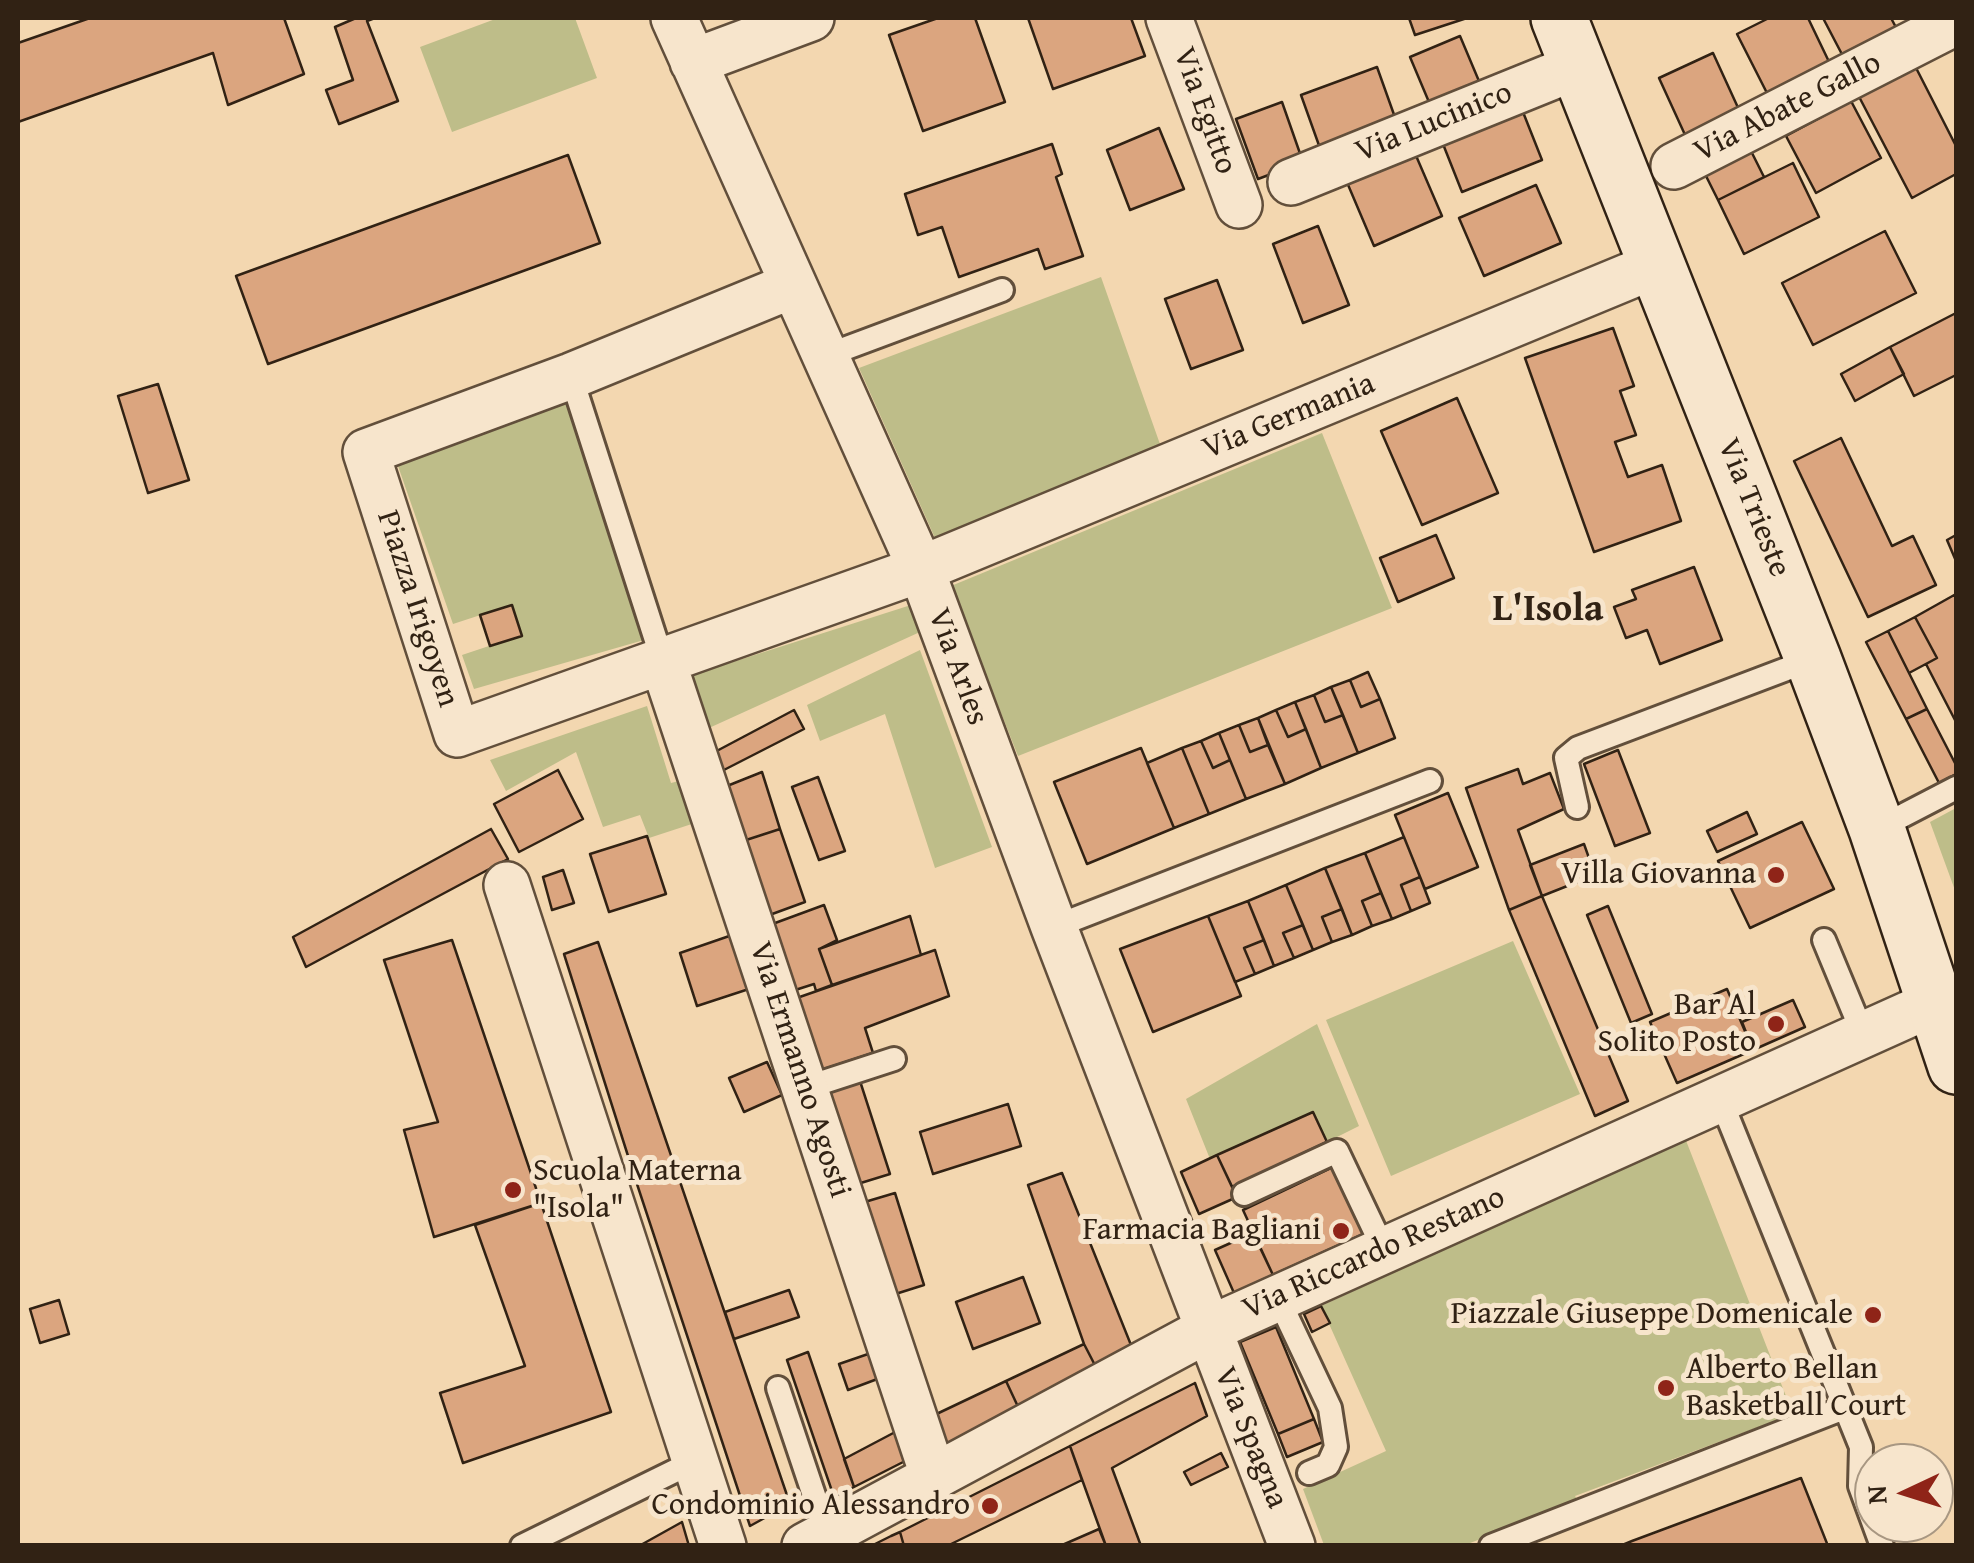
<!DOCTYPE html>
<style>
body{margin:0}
#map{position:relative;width:1974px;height:1563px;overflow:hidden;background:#f3d7b0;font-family:"Gentium Book Plus",serif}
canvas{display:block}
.frame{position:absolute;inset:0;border:20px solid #312214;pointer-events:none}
.north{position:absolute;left:1854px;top:1443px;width:100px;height:100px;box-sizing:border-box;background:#f7e5cc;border:2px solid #a89782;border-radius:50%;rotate:266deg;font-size:28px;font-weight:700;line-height:40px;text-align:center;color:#312214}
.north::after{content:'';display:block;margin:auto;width:35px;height:45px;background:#8f2418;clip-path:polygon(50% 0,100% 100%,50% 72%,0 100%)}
</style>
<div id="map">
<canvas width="1974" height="1563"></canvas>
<div class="frame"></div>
<div class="north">N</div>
</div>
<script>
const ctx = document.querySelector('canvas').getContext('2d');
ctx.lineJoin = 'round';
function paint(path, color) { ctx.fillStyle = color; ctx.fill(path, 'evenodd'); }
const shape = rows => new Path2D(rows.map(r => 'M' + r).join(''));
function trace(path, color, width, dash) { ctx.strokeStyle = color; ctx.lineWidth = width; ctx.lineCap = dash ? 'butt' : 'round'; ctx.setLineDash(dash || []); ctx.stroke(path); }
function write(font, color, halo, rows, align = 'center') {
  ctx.font = font + ' "Gentium Book Plus",serif'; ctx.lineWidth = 10; ctx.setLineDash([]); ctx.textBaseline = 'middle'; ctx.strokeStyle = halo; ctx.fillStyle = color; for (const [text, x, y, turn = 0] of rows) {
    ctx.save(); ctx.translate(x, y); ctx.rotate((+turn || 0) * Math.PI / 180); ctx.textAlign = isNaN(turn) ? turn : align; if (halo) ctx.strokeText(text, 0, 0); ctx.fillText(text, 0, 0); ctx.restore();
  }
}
const green = shape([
 [498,18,575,18,597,78,452,132,420,47],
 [1101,277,1161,447,935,538,859,368],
 [566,403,644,640,474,689,462,655,522,635,511,605,453,624,398,466],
 [1322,433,1392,608,1018,756,951,586],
 [911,605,920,632,709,728,692,675],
 [920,650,992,847,935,868,885,714,820,741,807,705],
 [647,706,671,783,687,779,701,821,649,838,640,815,603,827,576,752,506,791,490,760],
 [1956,808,1956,893,1930,822],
 [1513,941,1580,1094,1391,1176,1326,1020],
 [1317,1024,1359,1126,1327,1142,1313,1112,1210,1159,1186,1099],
 [1685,1138,1793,1414,1575,1496,1578,1501,1465,1545,1324,1545,1303,1489,1386,1451,1321,1306]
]);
const building = shape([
 [90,18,284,18,304,74,228,105,213,53,18,122,18,43,90,18],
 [356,18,375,18,367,21,398,101,339,124,326,90,353,80,335,27,356,18],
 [938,18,975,18,1005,102,923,131,889,35,938,18],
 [1028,18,1131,18,1145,56,1053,89,1028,18],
 [1409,18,1467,18,1415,35,1409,18],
 [1769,18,1808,18,1832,68,1770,99,1737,34,1769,18],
 [1823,18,1891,18,1900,35,1846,62,1823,18],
 [1460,36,1484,93,1434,114,1410,57,1460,36],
 [1713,53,1740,112,1686,137,1659,78,1713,53],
 [1912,60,1956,146,1956,174,1912,198,1855,89,1912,60],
 [1377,67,1397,123,1321,151,1301,95,1377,67],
 [1851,101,1881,158,1816,193,1786,136,1851,101],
 [1282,102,1303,162,1258,179,1236,119,1282,102],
 [1521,107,1542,160,1462,192,1441,139,1521,107],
 [1159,128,1184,189,1130,210,1107,150,1159,128],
 [1052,144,1062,174,1056,177,1083,256,1045,269,1038,249,959,277,942,227,918,235,905,194,1052,144],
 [1748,145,1764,177,1718,200,1702,168,1748,145],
 [1414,151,1442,216,1374,246,1346,180,1414,151],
 [568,155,600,243,268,364,236,276,568,155],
 [1793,163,1819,217,1744,254,1718,200,1793,163],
 [1536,185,1561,243,1484,276,1459,218,1536,185],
 [1318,226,1349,305,1303,323,1273,244,1318,226],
 [1885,231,1916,293,1813,345,1782,283,1885,231],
 [1217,280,1243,350,1191,369,1165,299,1217,280],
 [1956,313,1956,375,1914,396,1890,347,1956,313],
 [1613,328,1634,386,1620,391,1636,435,1615,442,1628,477,1662,465,1681,521,1594,552,1525,358,1613,328],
 [1890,347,1904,374,1855,401,1841,374,1890,347],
 [158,384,189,480,148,493,118,396,158,384],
 [1457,398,1498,493,1422,525,1381,431,1457,398],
 [1841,438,1892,546,1913,536,1936,585,1868,617,1794,461,1841,438],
 [1436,535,1454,578,1398,602,1380,558,1436,535],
 [1956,535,1956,561,1947,540,1956,535],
 [1694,567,1722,640,1660,664,1647,630,1626,638,1614,607,1636,599,1632,590,1694,567],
 [1956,594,1956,722,1926,664,1937,658,1915,617,1956,594],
 [512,605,522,636,490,646,480,615,512,605],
 [1915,617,1937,658,1909,673,1888,631,1915,617],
 [1888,631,1927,709,1906,719,1866,642,1888,631],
 [1368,672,1380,699,1361,707,1350,680,1368,672],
 [1350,680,1361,707,1380,699,1395,738,1358,753,1331,687,1350,680],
 [1331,687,1343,715,1325,722,1314,695,1331,687],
 [1314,695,1325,722,1343,715,1358,753,1321,768,1295,702,1314,695],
 [1295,702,1306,729,1288,737,1276,710,1295,702],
 [1927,709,1956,765,1956,774,1939,783,1906,719,1927,709],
 [794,710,804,729,718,773,711,754,794,710],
 [1276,710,1288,737,1306,729,1321,768,1285,784,1258,718,1276,710],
 [1258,718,1268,745,1250,752,1239,725,1258,718],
 [1239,725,1250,752,1268,745,1285,784,1246,799,1219,733,1239,725],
 [1219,733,1230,760,1213,768,1201,741,1219,733],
 [1201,741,1213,768,1230,760,1246,799,1209,814,1182,748,1201,741],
 [1141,748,1174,828,1087,864,1054,782,1141,748],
 [1182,748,1209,814,1174,828,1147,763,1182,748],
 [1618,750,1650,833,1615,846,1584,764,1618,750],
 [1518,769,1523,784,1550,773,1564,809,1518,830,1542,896,1509,910,1466,788,1518,769],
 [558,770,583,819,519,852,494,804,558,770],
 [762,772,780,829,740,842,722,788,762,772],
 [818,777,845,851,819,860,792,787,818,777],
 [1448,793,1478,867,1425,889,1395,815,1448,793],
 [1747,812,1757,834,1717,852,1707,831,1747,812],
 [1802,822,1834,889,1750,928,1718,861,1802,822],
 [491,829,508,859,306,967,293,937,491,829],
 [780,829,805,902,764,917,740,842,780,829],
 [647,836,666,894,609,912,590,854,647,836],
 [1404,837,1420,877,1401,885,1411,911,1392,919,1365,853,1404,837],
 [1584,844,1595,875,1542,896,1530,865,1584,844],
 [1365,853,1381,893,1362,901,1372,926,1352,935,1325,868,1365,853],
 [1325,868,1342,909,1322,917,1332,942,1313,950,1286,885,1325,868],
 [563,870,574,903,552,910,543,877,563,870],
 [1420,877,1430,903,1411,911,1401,885,1420,877],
 [1286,885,1303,925,1283,933,1294,958,1274,966,1248,901,1286,885],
 [1381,893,1392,919,1372,926,1362,901,1381,893],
 [1542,896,1628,1101,1595,1116,1509,910,1542,896],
 [1248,901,1264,940,1244,948,1255,974,1235,982,1208,916,1248,901],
 [824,905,837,940,819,949,832,985,816,991,814,984,789,992,767,926,824,905],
 [1608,906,1652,1014,1631,1023,1587,915,1608,906],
 [1342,909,1352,935,1332,942,1322,917,1342,909],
 [910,916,921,955,832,985,819,949,910,916],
 [1208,916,1241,996,1153,1032,1120,949,1208,916],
 [1303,925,1313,950,1294,958,1283,933,1303,925],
 [738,933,755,987,697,1006,680,953,738,933],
 [452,940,541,1203,434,1237,404,1130,438,1122,384,960,452,940],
 [1264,940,1274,966,1255,974,1244,948,1264,940],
 [598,942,675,1167,635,1178,564,954,598,942],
 [935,950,949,996,865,1028,873,1053,815,1072,791,1000,935,950],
 [1727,989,1753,1050,1677,1083,1650,1022,1727,989],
 [1793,1000,1805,1027,1753,1050,1742,1022,1793,1000],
 [767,1062,782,1095,744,1112,729,1078,767,1062],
 [860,1081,890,1174,851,1186,821,1094,860,1081],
 [1008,1104,1021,1146,933,1174,920,1132,1008,1104],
 [1313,1112,1327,1142,1232,1187,1217,1155,1313,1112],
 [1217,1155,1237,1197,1199,1214,1181,1172,1217,1155],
 [1337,1165,1368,1232,1273,1275,1243,1210,1337,1165],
 [675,1167,790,1504,750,1526,635,1178,675,1167],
 [1062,1173,1135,1355,1099,1373,1084,1344,1028,1185,1062,1173],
 [895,1193,924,1285,886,1297,858,1204,895,1193],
 [541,1203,611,1412,463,1463,440,1393,525,1366,475,1225,541,1203],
 [1253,1233,1273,1275,1234,1293,1215,1250,1253,1233],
 [1023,1277,1040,1323,973,1349,956,1302,1023,1277],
 [789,1290,799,1317,734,1339,725,1312,789,1290],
 [59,1300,69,1334,40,1343,30,1309,59,1300],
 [1321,1306,1330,1323,1312,1332,1304,1314,1321,1306],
 [1276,1327,1314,1419,1278,1434,1240,1342,1276,1327],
 [1084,1344,1099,1373,1020,1411,1006,1381,1084,1344],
 [808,1352,854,1487,834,1497,787,1360,808,1352],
 [871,1353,880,1378,848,1390,839,1364,871,1353],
 [1006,1381,1020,1411,936,1450,926,1419,1006,1381],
 [1195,1383,1207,1416,1112,1468,1141,1546,1106,1546,1070,1446,1195,1383],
 [1314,1419,1323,1442,1287,1457,1278,1434,1314,1419],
 [899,1430,909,1459,854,1487,844,1459,899,1430],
 [1070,1446,1082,1480,947,1546,904,1546,900,1532,1070,1446],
 [1221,1453,1228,1467,1191,1485,1184,1472,1221,1453],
 [1801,1478,1828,1546,1620,1546,1632,1541,1801,1478],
 [682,1522,689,1546,639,1546,682,1522],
 [1099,1529,1106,1546,1060,1546,1099,1529],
 [900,1532,904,1546,871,1546,891,1536,900,1532]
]);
const lane = shape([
 [825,356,1002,290],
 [571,376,663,662],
 [1577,807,1566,758,1578,748,1813,659],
 [1877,829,1956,788],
 [1054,927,1430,781],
 [1824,940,1863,1034],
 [805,1088,894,1059],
 [1720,1098,1861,1447,1860,1486,1882,1546],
 [1244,1194,1337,1151,1384,1250],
 [1278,1298,1330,1408,1336,1447,1328,1465,1309,1473],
 [778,1388,827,1534],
 [522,1546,695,1461],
 [1491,1546,1844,1408]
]);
const street = shape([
 [674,18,921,569,1054,927,1292,1546],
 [1169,18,1239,205],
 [693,62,811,18],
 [1674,166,1956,22],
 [1291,182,1578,66],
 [793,285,571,376,366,452,457,734,921,569,1656,265],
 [663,662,934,1478],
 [507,885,723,1546],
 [805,1546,1207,1330,1936,1002]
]);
const secondary = shape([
 [1559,18,1813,659,1877,829,1956,1066]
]);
const markers = [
 [1776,875,10,"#8f2418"],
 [1776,1024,10,"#8f2418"],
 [513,1190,10,"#8f2418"],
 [1341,1231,10,"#8f2418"],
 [1873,1315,10,"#8f2418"],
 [1666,1388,10,"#8f2418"],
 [990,1506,10,"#8f2418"]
];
const streetNames = [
 ["Via Abate Gallo",1788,108,-27],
 ["Via Egitto",1204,111,70],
 ["Via Lucinico",1434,123,-22],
 ["Via Germania",1289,417,-22],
 ["Via Trieste",1753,508,68],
 ["Piazza Irigoyen",417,609,72],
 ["Via Arles",957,667,70],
 ["Via Ermanno Agosti",799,1070,72],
 ["Via Riccardo Restano",1374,1254,-24],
 ["Via Spagna",1250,1438,68]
];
const poiNames = [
 ["Villa Giovanna",1756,875],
 ["Bar Al",1756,1006],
 ["Solito Posto",1756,1043],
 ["Scuola Materna",533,1172,"left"],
 ["\"Isola\"",533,1209,"left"],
 ["Farmacia Bagliani",1321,1231],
 ["Piazzale Giuseppe Domenicale",1853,1315],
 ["Alberto Bellan",1686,1370,"left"],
 ["Basketball Court",1686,1407,"left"],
 ["Condominio Alessandro",970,1506]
];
const quarterNames = [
 ["L'Isola",1548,610]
];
paint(green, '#bebd89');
paint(building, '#dba57f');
trace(building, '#312214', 2.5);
trace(lane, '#624f3b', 28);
trace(street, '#624f3b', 50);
trace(secondary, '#312214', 60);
trace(lane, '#f7e5cc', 22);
trace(street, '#f7e5cc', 45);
trace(secondary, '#f7e5cc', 55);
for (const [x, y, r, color] of markers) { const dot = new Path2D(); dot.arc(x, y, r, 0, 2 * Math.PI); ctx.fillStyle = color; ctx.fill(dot); trace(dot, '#f7e5cc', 4); }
write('32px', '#312214', '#f7e5cc', streetNames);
write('32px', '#312214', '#f7e5cc', poiNames, 'right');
write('bold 38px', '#312214', '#f7e5cc', quarterNames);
</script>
